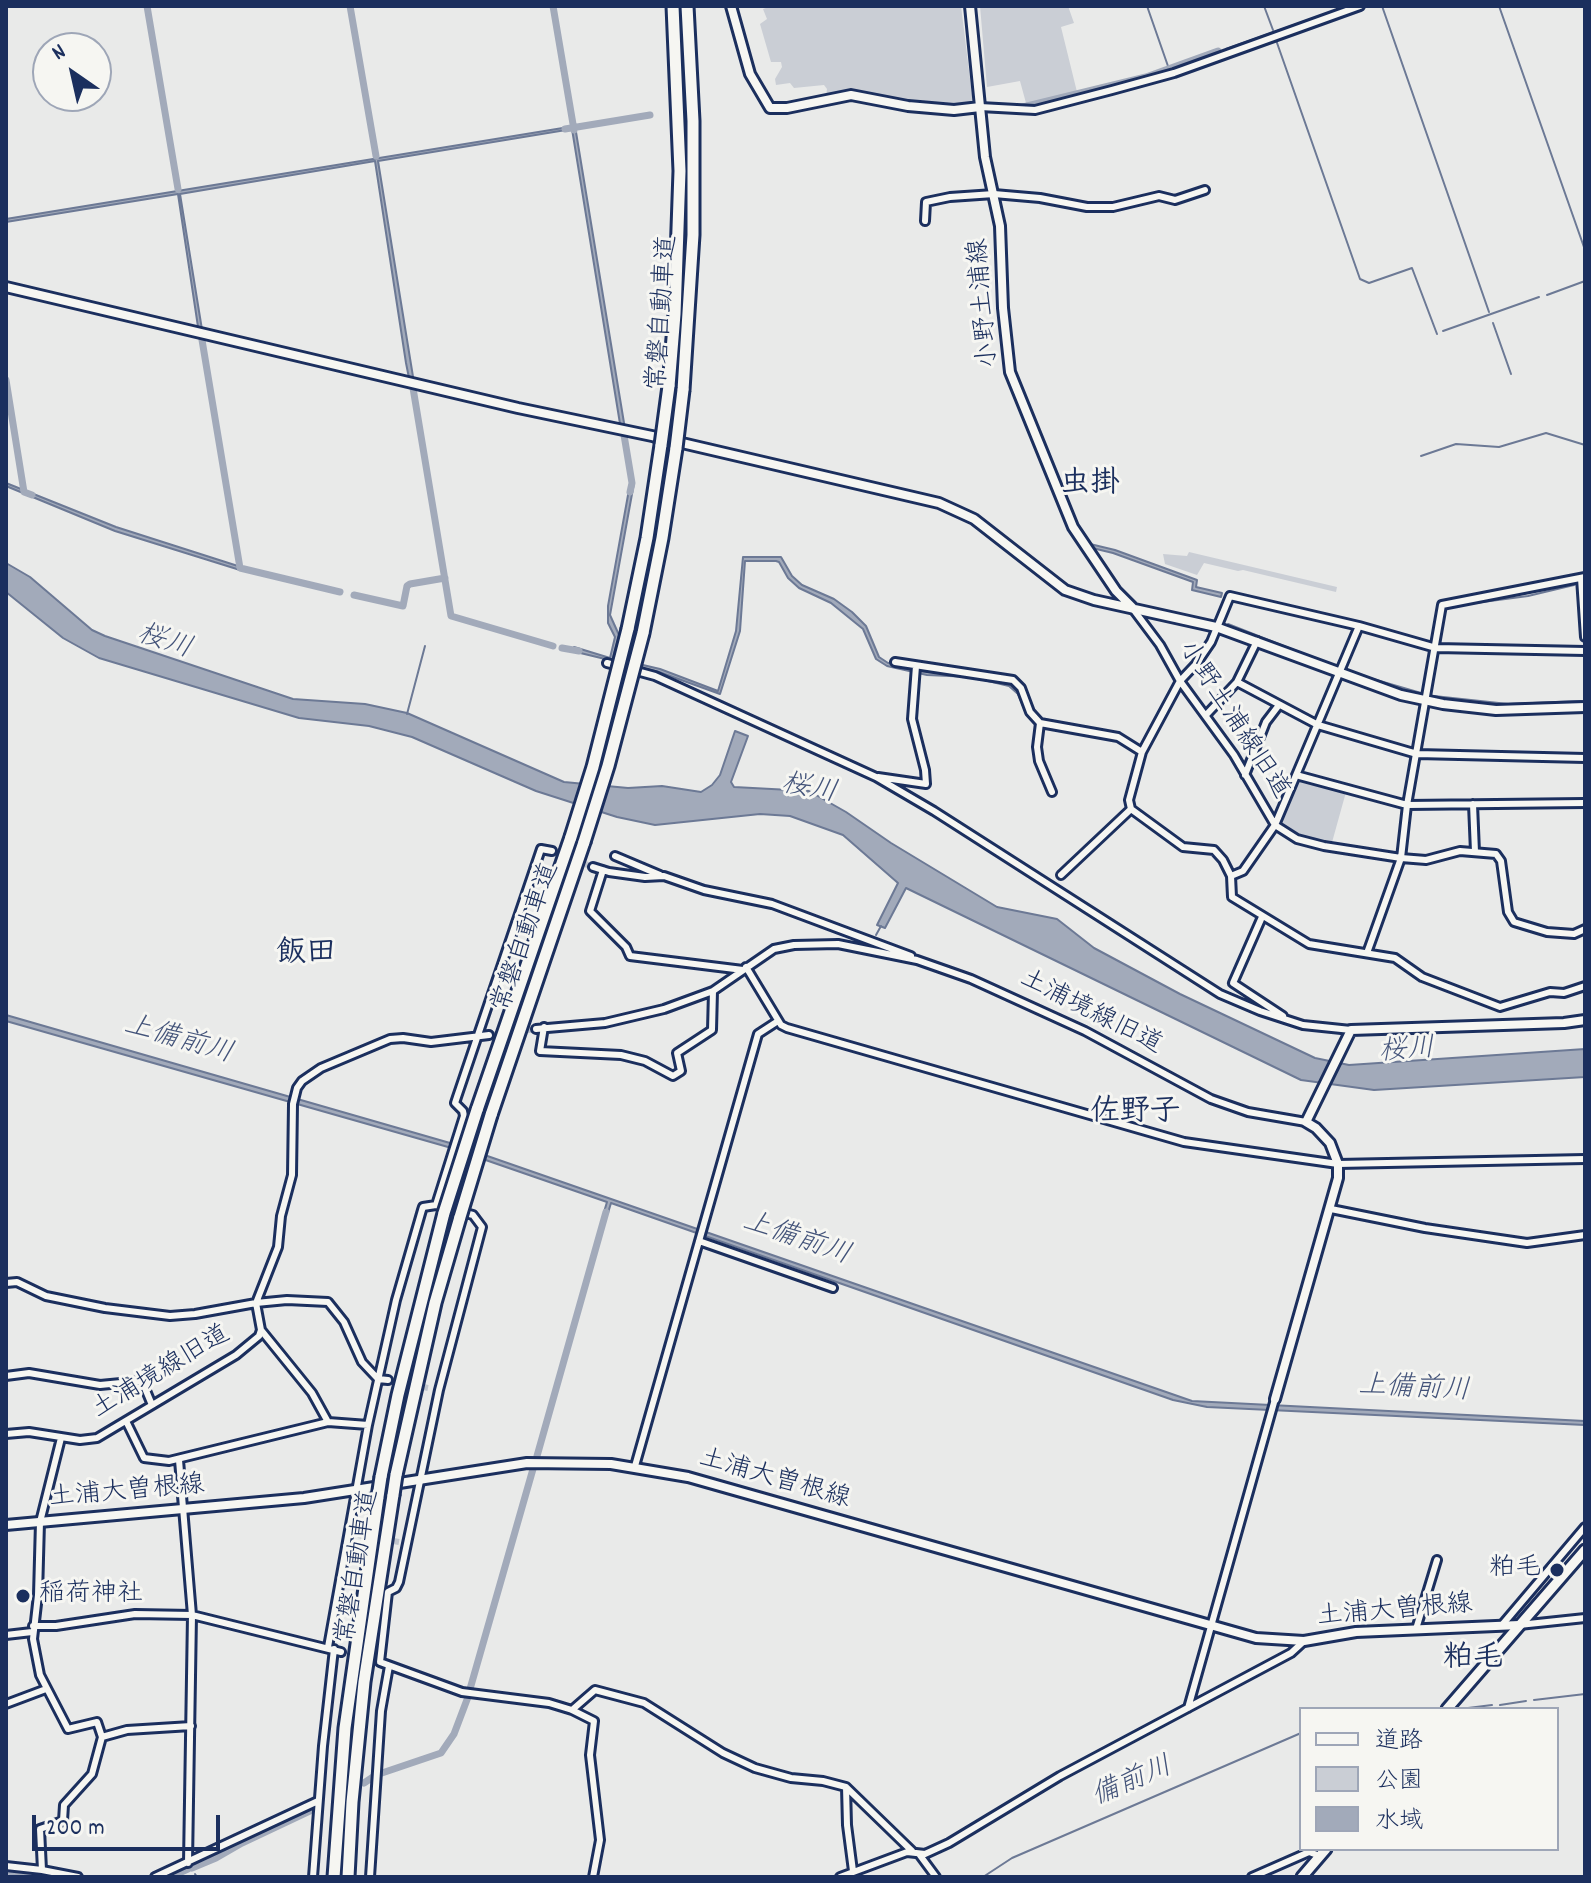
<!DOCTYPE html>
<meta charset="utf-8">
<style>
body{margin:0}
#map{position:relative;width:1591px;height:1883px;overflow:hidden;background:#e9eae9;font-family:Dekko,"Klee One",sans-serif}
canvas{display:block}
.frame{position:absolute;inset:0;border:8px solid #1b2f5e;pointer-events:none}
.legend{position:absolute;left:1299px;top:1707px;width:260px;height:144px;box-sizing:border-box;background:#f6f6f2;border:2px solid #9ea6b7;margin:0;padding:10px 14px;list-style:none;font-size:24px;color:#1b2f5e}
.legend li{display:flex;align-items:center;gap:16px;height:40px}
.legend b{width:40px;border:2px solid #9ea6b7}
.north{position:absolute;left:32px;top:32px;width:80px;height:80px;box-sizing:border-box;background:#f6f6f2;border:2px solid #9ea6b7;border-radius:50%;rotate:326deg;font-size:22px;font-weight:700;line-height:32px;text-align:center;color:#1b2f5e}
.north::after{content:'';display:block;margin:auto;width:28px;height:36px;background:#1b2f5e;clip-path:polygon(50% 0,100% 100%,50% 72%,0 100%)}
.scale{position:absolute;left:32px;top:1815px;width:188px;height:36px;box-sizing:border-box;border:4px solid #1b2f5e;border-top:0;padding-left:10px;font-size:24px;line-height:28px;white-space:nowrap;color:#1b2f5e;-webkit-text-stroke:6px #f6f6f2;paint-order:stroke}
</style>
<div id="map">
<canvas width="1591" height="1883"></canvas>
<div class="frame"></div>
<ul class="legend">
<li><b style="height:10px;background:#f6f6f2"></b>道路</li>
<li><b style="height:22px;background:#caced5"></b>公園</li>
<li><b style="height:22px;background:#a2aaba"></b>水域</li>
</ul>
<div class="north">N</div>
<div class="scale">200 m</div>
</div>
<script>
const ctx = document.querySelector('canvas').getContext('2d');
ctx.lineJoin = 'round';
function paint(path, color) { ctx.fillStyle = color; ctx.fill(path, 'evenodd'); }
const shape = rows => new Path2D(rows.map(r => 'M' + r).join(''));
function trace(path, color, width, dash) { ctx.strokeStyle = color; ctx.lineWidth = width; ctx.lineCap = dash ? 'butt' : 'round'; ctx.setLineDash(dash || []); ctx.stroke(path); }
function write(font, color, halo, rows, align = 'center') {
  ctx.font = font + ' Dekko,"Klee One",sans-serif'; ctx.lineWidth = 6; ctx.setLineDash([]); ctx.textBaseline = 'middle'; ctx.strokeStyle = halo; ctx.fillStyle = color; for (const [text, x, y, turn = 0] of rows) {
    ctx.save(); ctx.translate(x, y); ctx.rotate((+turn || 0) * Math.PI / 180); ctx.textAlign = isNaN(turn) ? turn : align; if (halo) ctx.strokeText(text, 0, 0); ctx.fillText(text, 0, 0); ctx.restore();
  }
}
const green = shape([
 [771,6,961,6,973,103,954,107,915,104,843,91,826,96,827,89,824,85,794,88,790,83,776,85,775,79,782,67,781,62,771,62,760,24,767,19,763,9],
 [980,6,1068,6,1074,23,1061,27,1077,92,1031,103,1026,103,1020,81,987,87],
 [1189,552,1337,587,1336,592,1243,570,1238,571,1204,563,1197,575,1165,564,1163,554,1187,556],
 [1297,777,1346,792,1331,846,1298,837,1277,824]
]);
const water = shape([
 [575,126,626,435,622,436,572,129,378,161,415,389,411,388,406,363,375,161,180,194,204,342,200,340,178,194,6,222,6,219,575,126],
 [6,483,116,527,241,567,240,570,115,531,6,486,6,483],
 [634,483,610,615,619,635,613,658,660,669,718,691,736,631,743,557,781,557,792,576,802,585,834,599,852,612,866,626,879,657,888,663,927,671,972,673,1010,681,1021,690,1026,713,1018,694,1009,686,971,677,927,675,887,666,876,659,863,629,831,603,799,588,788,578,779,562,776,561,745,561,740,631,720,694,659,672,572,651,574,647,610,658,615,637,608,623,608,606,630,484,634,483],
 [1090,544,1115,550,1197,580,1196,587,1222,593,1221,597,1192,590,1193,582,1113,553,1088,547,1090,544],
 [6,563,30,577,92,630,105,636,293,699,365,704,407,713,564,782,628,788,662,786,701,792,712,785,720,775,735,731,748,736,731,782,734,787,809,791,846,812,891,843,997,907,1057,919,1094,948,1180,994,1315,1058,1349,1065,1585,1049,1585,1077,1374,1090,1301,1080,906,888,885,928,877,925,898,883,843,835,790,816,760,814,655,825,617,817,536,791,412,737,369,726,299,718,99,658,63,638,6,592,6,563],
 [6,1015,450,1143,1192,1401,1585,1421,1585,1425,1207,1407,1173,1400,611,1203,608,1213,604,1212,607,1202,448,1147,6,1021,6,1015]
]);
const stream = shape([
 [1147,6,1169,69],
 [1264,6,1273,30],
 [1382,6,1489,312],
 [1499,6,1585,250],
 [1276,40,1360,279,1369,283,1412,268,1437,334],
 [1226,49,1348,6],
 [1547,295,1585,281],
 [1493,323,1511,374],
 [1443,331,1539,297],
 [1421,456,1456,444,1499,447,1546,433,1585,445],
 [1445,607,1528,596,1574,585],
 [1228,624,1337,667],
 [1349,672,1421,693],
 [1434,696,1508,704,1581,701],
 [407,714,425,646],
 [876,935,881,926],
 [1534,1700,1585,1694],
 [1500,1705,1526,1701],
 [1460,1709,1492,1705],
 [195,1874,197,1877],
 [24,1877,24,1872],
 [983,1877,1012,1858,1301,1733]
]);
const canal = shape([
 [147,6,178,189],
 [350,6,376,156],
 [553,6,574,130],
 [1023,107,1146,77,1218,51],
 [565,129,650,115],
 [202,340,240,568,340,592],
 [6,380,24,492,32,495],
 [413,388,451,616,553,646],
 [624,435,632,483,630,492],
 [354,595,403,606,407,586,410,584,445,578],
 [562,648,579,651],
 [537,1456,606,1212],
 [470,1689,533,1469],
 [379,1774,441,1753,454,1734,468,1697],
 [364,1783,373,1777],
 [192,1868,216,1858,242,1843,314,1809],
 [6,1871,62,1877],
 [170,1877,188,1869]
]);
const streetTunnel = shape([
 [552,851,593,867],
 [489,1035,536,1029],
 [388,1380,428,1388],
 [358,1535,399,1542]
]);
const street = shape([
 [980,107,1035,110,1112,90,1174,73,1360,6],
 [925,221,926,202,950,197,994,194,1040,198,1087,207,1113,207,1159,196,1175,200,1205,190],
 [1581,578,1585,637],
 [1133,609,1160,645,1180,681,1234,755,1275,825,1297,839,1324,846,1401,858,1426,860,1460,851,1496,854,1501,861,1508,912,1514,922,1547,932,1574,934,1585,929],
 [1585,651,1436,648,1359,626,1230,596,1211,642,1196,664,1180,681,1142,752,1129,800,1131,809,1183,847,1214,850,1223,860,1231,876,1232,897,1309,944,1395,958,1422,977,1500,1007,1550,992,1564,993,1585,986],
 [895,662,1013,680,1021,688,1030,712,1040,723,1118,737,1142,752],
 [607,663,655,676,876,777,934,811,1220,994,1260,1011,1303,1025,1351,1030],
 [1237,682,1318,725,1417,754,1585,758],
 [1207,714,1237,682,1257,641],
 [1040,723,1037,747,1039,761,1052,792],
 [1245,775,1266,722,1279,705],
 [1296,775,1407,805,1585,803],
 [878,777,926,784,925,770,912,719,916,666],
 [1473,804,1475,852],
 [615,856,660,875],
 [593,867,609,872,645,877,664,876,704,890,772,904,911,956],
 [603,870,590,911,626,947,630,956,743,970],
 [1061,875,1131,809],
 [1231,876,1243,871,1275,825,1359,626],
 [1262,917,1233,983,1283,1016],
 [1367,953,1401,858,1407,805,1442,605,1585,577],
 [746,967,781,1025,787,1028,1184,1142,1338,1164,1585,1159],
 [544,1027,540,1051,621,1055,645,1061,673,1076,681,1071,677,1053,712,1030,713,991],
 [536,1029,605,1023,664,1009,713,991,774,949,794,945,838,944,917,960,971,979,1085,1031,1211,1099,1248,1112,1306,1122],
 [436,1205,464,1116,463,1111,455,1103,457,1097,541,849,552,851],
 [1331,1209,1425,1228,1527,1243,1585,1235],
 [699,1241,833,1288],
 [6,1283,17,1282,46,1296,105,1308,170,1316,195,1314,256,1303,287,1300,328,1302,344,1322,362,1362,378,1379,388,1380],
 [261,1330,312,1393,328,1422],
 [6,1376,29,1373,100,1385,142,1381,152,1405],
 [126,1421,144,1458,169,1461,328,1422,368,1425],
 [6,1434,29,1432,80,1440,97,1438,236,1355,259,1336,261,1330,256,1303,278,1247,281,1216,292,1175,293,1104,297,1088,302,1081,321,1068,390,1039,403,1038,431,1042,489,1035],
 [179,1460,192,1615,188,1863],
 [635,1466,758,1034,778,1021],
 [1502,1625,1585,1527],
 [1519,1625,1585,1618],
 [33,1626,56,1626,135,1614,192,1615,341,1652],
 [1416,1629,1437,1560],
 [6,1635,32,1632],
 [328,1647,368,1425,396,1300,422,1210,423,1207,436,1205,473,1215,482,1227,439,1390,399,1582,396,1588,388,1592,380,1662,462,1692,549,1703,572,1710,594,1721,590,1755,600,1840,593,1877],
 [6,1704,46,1689],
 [1188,1708,1275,1399],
 [572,1710,595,1690,644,1703,723,1753,755,1768,791,1778,823,1781,846,1787,912,1851],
 [102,1737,127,1730,191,1726],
 [846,1787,847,1825,853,1871],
 [919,1854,936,1877],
 [6,1866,42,1870,78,1877],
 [42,1870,40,1829,63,1821,64,1805,92,1774,102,1737,97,1722,68,1729,40,1675,33,1639,38,1595,40,1522,61,1438],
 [155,1877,318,1801],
 [313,1877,323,1746,334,1649],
 [370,1877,381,1711,389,1666],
 [840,1877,907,1852,925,1854,949,1843,1060,1776,1291,1653,1303,1642],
 [1252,1877,1309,1852,1320,1856]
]);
const secondary = shape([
 [731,6,750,74,770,108,787,108,851,95,908,106,954,110,980,107],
 [970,6,985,157,1000,226,1003,308,1010,372,1073,527,1116,591,1133,608],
 [6,287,518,408,652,436,939,503,974,519,1065,590,1094,600,1216,627,1401,695,1443,704,1496,710,1585,707],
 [1275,1399,1338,1178,1338,1164,1330,1143,1316,1128,1306,1122,1351,1030,1564,1023,1585,1020],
 [6,1525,304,1498,527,1463,611,1464,688,1477,1256,1638,1304,1641,1356,1632,1519,1625]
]);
const primary = shape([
 [1447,1709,1585,1550],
 [1302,1877,1326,1849]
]);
const highway = shape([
 [669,386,675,314,680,171,673,6],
 [683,390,693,235,693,121,687,6],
 [628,629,647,538,661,445],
 [643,633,662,538,676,448],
 [477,1110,571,837],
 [491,1115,584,842],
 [396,1475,435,1303,460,1217],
 [381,1477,398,1395,444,1213],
 [334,1877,345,1728,378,1497],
 [348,1877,352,1802,364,1682,393,1495]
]);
const highwayBridge = shape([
 [661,445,669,386],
 [676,448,683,390],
 [571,837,593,767,628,629],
 [584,842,608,766,643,633],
 [444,1213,477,1110],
 [460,1217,491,1115],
 [393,1495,396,1475],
 [378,1497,381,1477]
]);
const markers = [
 [1557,1570,8,"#1b2f5e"],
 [23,1596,8,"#1b2f5e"]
];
const streetNames = [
 ["小野土浦線",986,303,-95],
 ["常磐自動車道",665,313,-86],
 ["小野土浦線旧道",1232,721,57],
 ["常磐自動車道",528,938,-71],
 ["土浦境線旧道",1090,1014,27],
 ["土浦境線旧道",162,1374,-31],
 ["土浦大曽根線",774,1481,16],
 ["土浦大曽根線",127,1494,-5],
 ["常磐自動車道",360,1567,-81],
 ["土浦大曽根線",1395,1613,-5]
];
const poiNames = [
 ["粕毛",1541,1570],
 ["稲荷神社",39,1596,"left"]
];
const waterNames = [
 ["桜川",164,644,18],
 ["桜川",809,791,11],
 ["上備前川",178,1042,16],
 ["桜川",1407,1053,-4],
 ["上備前川",796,1241,19],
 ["上備前川",1414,1391,3],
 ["備前川",1133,1784,-23]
];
const quarterNames = [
 ["虫掛",1090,487],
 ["飯田",306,956],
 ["佐野子",1135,1115],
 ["粕毛",1473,1661]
];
paint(green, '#caced5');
paint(water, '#a2aaba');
trace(water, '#6c7995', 2);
trace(stream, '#6c7995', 2);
trace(canal, '#a2aaba', 7);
trace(streetTunnel, '#c0c5cd', 6, [6, 3]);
trace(street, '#1b2f5e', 12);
trace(secondary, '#1b2f5e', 14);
trace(primary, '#1b2f5e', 15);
trace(highway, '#1b2f5e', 17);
trace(street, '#f6f6f2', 6);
trace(secondary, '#f6f6f2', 8);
trace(primary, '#f6f6f2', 9);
trace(highway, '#f6f6f2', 11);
trace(highwayBridge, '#1b2f5e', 17, []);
trace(highwayBridge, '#f6f6f2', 11);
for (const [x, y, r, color] of markers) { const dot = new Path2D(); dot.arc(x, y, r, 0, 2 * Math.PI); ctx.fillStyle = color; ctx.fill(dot); trace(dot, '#f6f6f2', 3); }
write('26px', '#1b2f5e', '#f6f6f2', streetNames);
write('26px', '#1b2f5e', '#f6f6f2', poiNames, 'right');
write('italic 28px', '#44547a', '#f6f6f2', waterNames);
write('bold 30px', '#1b2f5e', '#f6f6f2', quarterNames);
</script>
